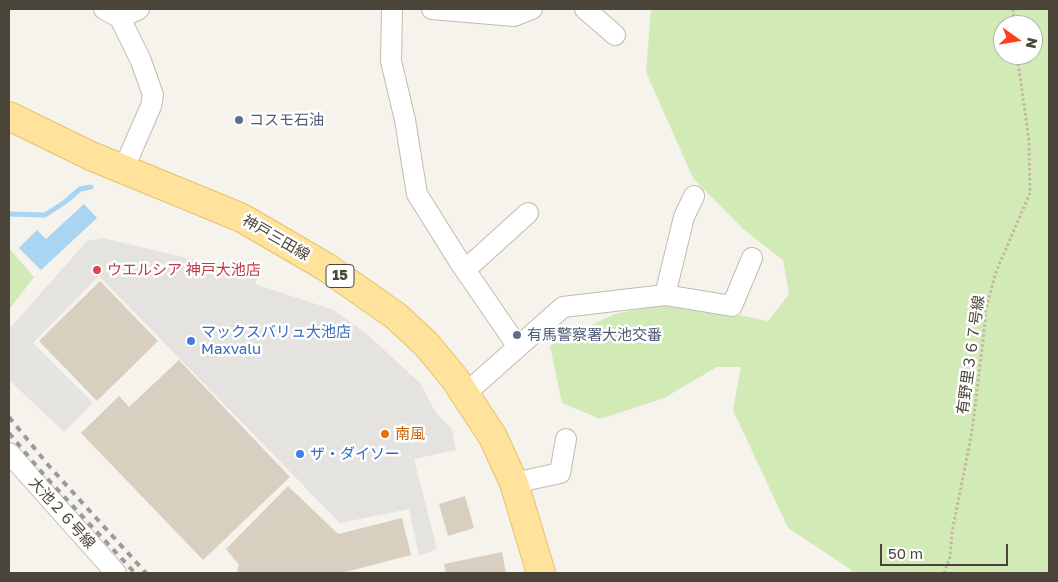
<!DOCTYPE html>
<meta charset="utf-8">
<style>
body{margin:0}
#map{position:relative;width:1058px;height:582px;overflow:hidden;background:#f6f3ec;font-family:"Golos Text",sans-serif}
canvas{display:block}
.frame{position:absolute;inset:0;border:10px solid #4b4439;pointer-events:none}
.north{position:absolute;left:993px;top:15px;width:50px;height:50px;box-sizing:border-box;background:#fff;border:1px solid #b7b4b0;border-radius:50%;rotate:103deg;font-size:14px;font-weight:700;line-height:20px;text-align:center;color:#4b4439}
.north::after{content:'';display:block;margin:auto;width:18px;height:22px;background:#fc3f1d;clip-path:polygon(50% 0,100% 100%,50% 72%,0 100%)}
.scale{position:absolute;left:880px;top:544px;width:128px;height:22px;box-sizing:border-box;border:2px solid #4b4439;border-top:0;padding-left:6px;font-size:15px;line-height:18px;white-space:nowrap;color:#4b4439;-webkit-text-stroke:4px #fff;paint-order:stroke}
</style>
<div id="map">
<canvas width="1058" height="582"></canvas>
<div class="frame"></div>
<div class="north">N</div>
<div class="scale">50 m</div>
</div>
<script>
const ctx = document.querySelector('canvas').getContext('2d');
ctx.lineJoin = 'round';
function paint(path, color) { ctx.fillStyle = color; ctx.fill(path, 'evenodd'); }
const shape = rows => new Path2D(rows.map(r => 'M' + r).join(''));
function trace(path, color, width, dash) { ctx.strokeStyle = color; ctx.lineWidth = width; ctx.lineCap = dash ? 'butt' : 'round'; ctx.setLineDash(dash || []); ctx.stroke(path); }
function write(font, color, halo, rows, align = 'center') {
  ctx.font = font + ' "Golos Text","Noto Sans JP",sans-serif'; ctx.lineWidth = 5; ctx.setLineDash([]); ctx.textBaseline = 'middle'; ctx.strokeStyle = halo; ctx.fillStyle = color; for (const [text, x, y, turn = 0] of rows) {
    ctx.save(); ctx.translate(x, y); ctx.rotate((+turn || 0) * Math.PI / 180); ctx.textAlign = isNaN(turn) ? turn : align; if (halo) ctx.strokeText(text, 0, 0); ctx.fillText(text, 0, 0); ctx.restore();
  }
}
const green = shape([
 [651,9,1049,9,1049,573,852,573,850,569,788,528,733,410,741,367,717,367,664,398,600,419,562,403,550,346,614,314,676,302,768,321,789,294,783,260,743,229,693,178,646,72],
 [1003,25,1033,25,1033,55,1003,55],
 [9,248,34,277,9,310]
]);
const parking = shape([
 [103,238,258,275,255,284,334,310,368,335,421,384,436,413,452,429,456,450,414,459,437,549,419,556,409,509,340,523,99,276,33,343,93,403,64,432,9,380,9,329,87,241]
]);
const water = shape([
 [84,204,97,218,41,270,19,248,37,230,46,239]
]);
const stream = shape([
 [9,214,45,215,65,202,80,189,91,187]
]);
const building = shape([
 [100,281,158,341,97,401,39,341],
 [179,360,290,477,203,560,81,433,119,396,129,407],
 [288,486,338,534,402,518,411,555,342,573,240,573,237,570,239,565,226,549],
 [465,496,474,528,448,536,439,504],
 [502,552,506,573,446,573,444,564]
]);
const path = shape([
 [1013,9,1014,25],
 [944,573,950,557,952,532,972,432,985,323,985,312,996,272,1030,193,1029,141,1017,55]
]);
const minor = shape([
 [104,9,120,18,141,61,153,95,151,106,124,168],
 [392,9,391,61,405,120,417,194,459,261,518,347],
 [432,9,514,16,532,9],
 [585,9,615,35],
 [120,18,139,9],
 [465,270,528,213],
 [665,295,684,217,694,196],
 [465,394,563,307,665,295,732,306,752,258],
 [9,453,116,573],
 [514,483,560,473,566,439]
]);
const primary = shape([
 [9,116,91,156,242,218,326,267,396,316,427,345,455,379,493,437,514,483,541,573]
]);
const rail = shape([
 [9,417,49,466,146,573],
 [9,433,44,475,135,573]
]);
const markers = [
 [239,120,5,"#5c6f8a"],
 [97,270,5,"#e0444e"],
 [517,335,5,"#5c6f8a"],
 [191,341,5,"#3f7fe0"],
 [385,434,5,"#e8710a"],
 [300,454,5,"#3f7fe0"]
];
const shields = [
 [340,276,28]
];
const shieldNames = [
 ["15",340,276]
];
const serviceNames = [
 ["コスモ石油",249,120],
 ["有馬警察署大池交番",527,335]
];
const streetNames = [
 ["神戸三田線",276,238,30],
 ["有野里３６７号線",971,355,-82],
 ["大池２６号線",62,513,48]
];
const healthNames = [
 ["ウエルシア 神戸大池店",107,270]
];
const shopNames = [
 ["マックスバリュ大池店",201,332],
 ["Maxvalu",201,349],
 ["ザ・ダイソー",310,454]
];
const foodNames = [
 ["南風",395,434]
];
paint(green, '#d2eab5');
paint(parking, '#e5e3e0');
paint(water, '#a9d4f2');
trace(stream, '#a9d4f2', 5);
paint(building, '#d8cfc1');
trace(minor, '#c2bbae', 22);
trace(primary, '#e6c16a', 30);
trace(path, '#c4b79f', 3, [2.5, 2.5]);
trace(minor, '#fff', 20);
trace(primary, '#ffe39c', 28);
trace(rail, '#9a9a9a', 4, [6, 6]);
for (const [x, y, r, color] of markers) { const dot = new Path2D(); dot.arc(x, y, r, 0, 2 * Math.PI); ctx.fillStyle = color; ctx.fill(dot); trace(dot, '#fff', 2); }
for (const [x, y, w] of shields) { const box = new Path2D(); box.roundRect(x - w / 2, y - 11.5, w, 23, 4); ctx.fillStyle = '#fff'; ctx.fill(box); trace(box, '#4b4439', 1); }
write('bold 14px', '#4b4439', null, shieldNames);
write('15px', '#4e5e75', '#fff', serviceNames, 'left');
write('15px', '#4b4439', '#fff', streetNames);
write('15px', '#be3a42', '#fff', healthNames, 'left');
write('15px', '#366cbe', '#fff', shopNames, 'left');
write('15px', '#c56008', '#fff', foodNames, 'left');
</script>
